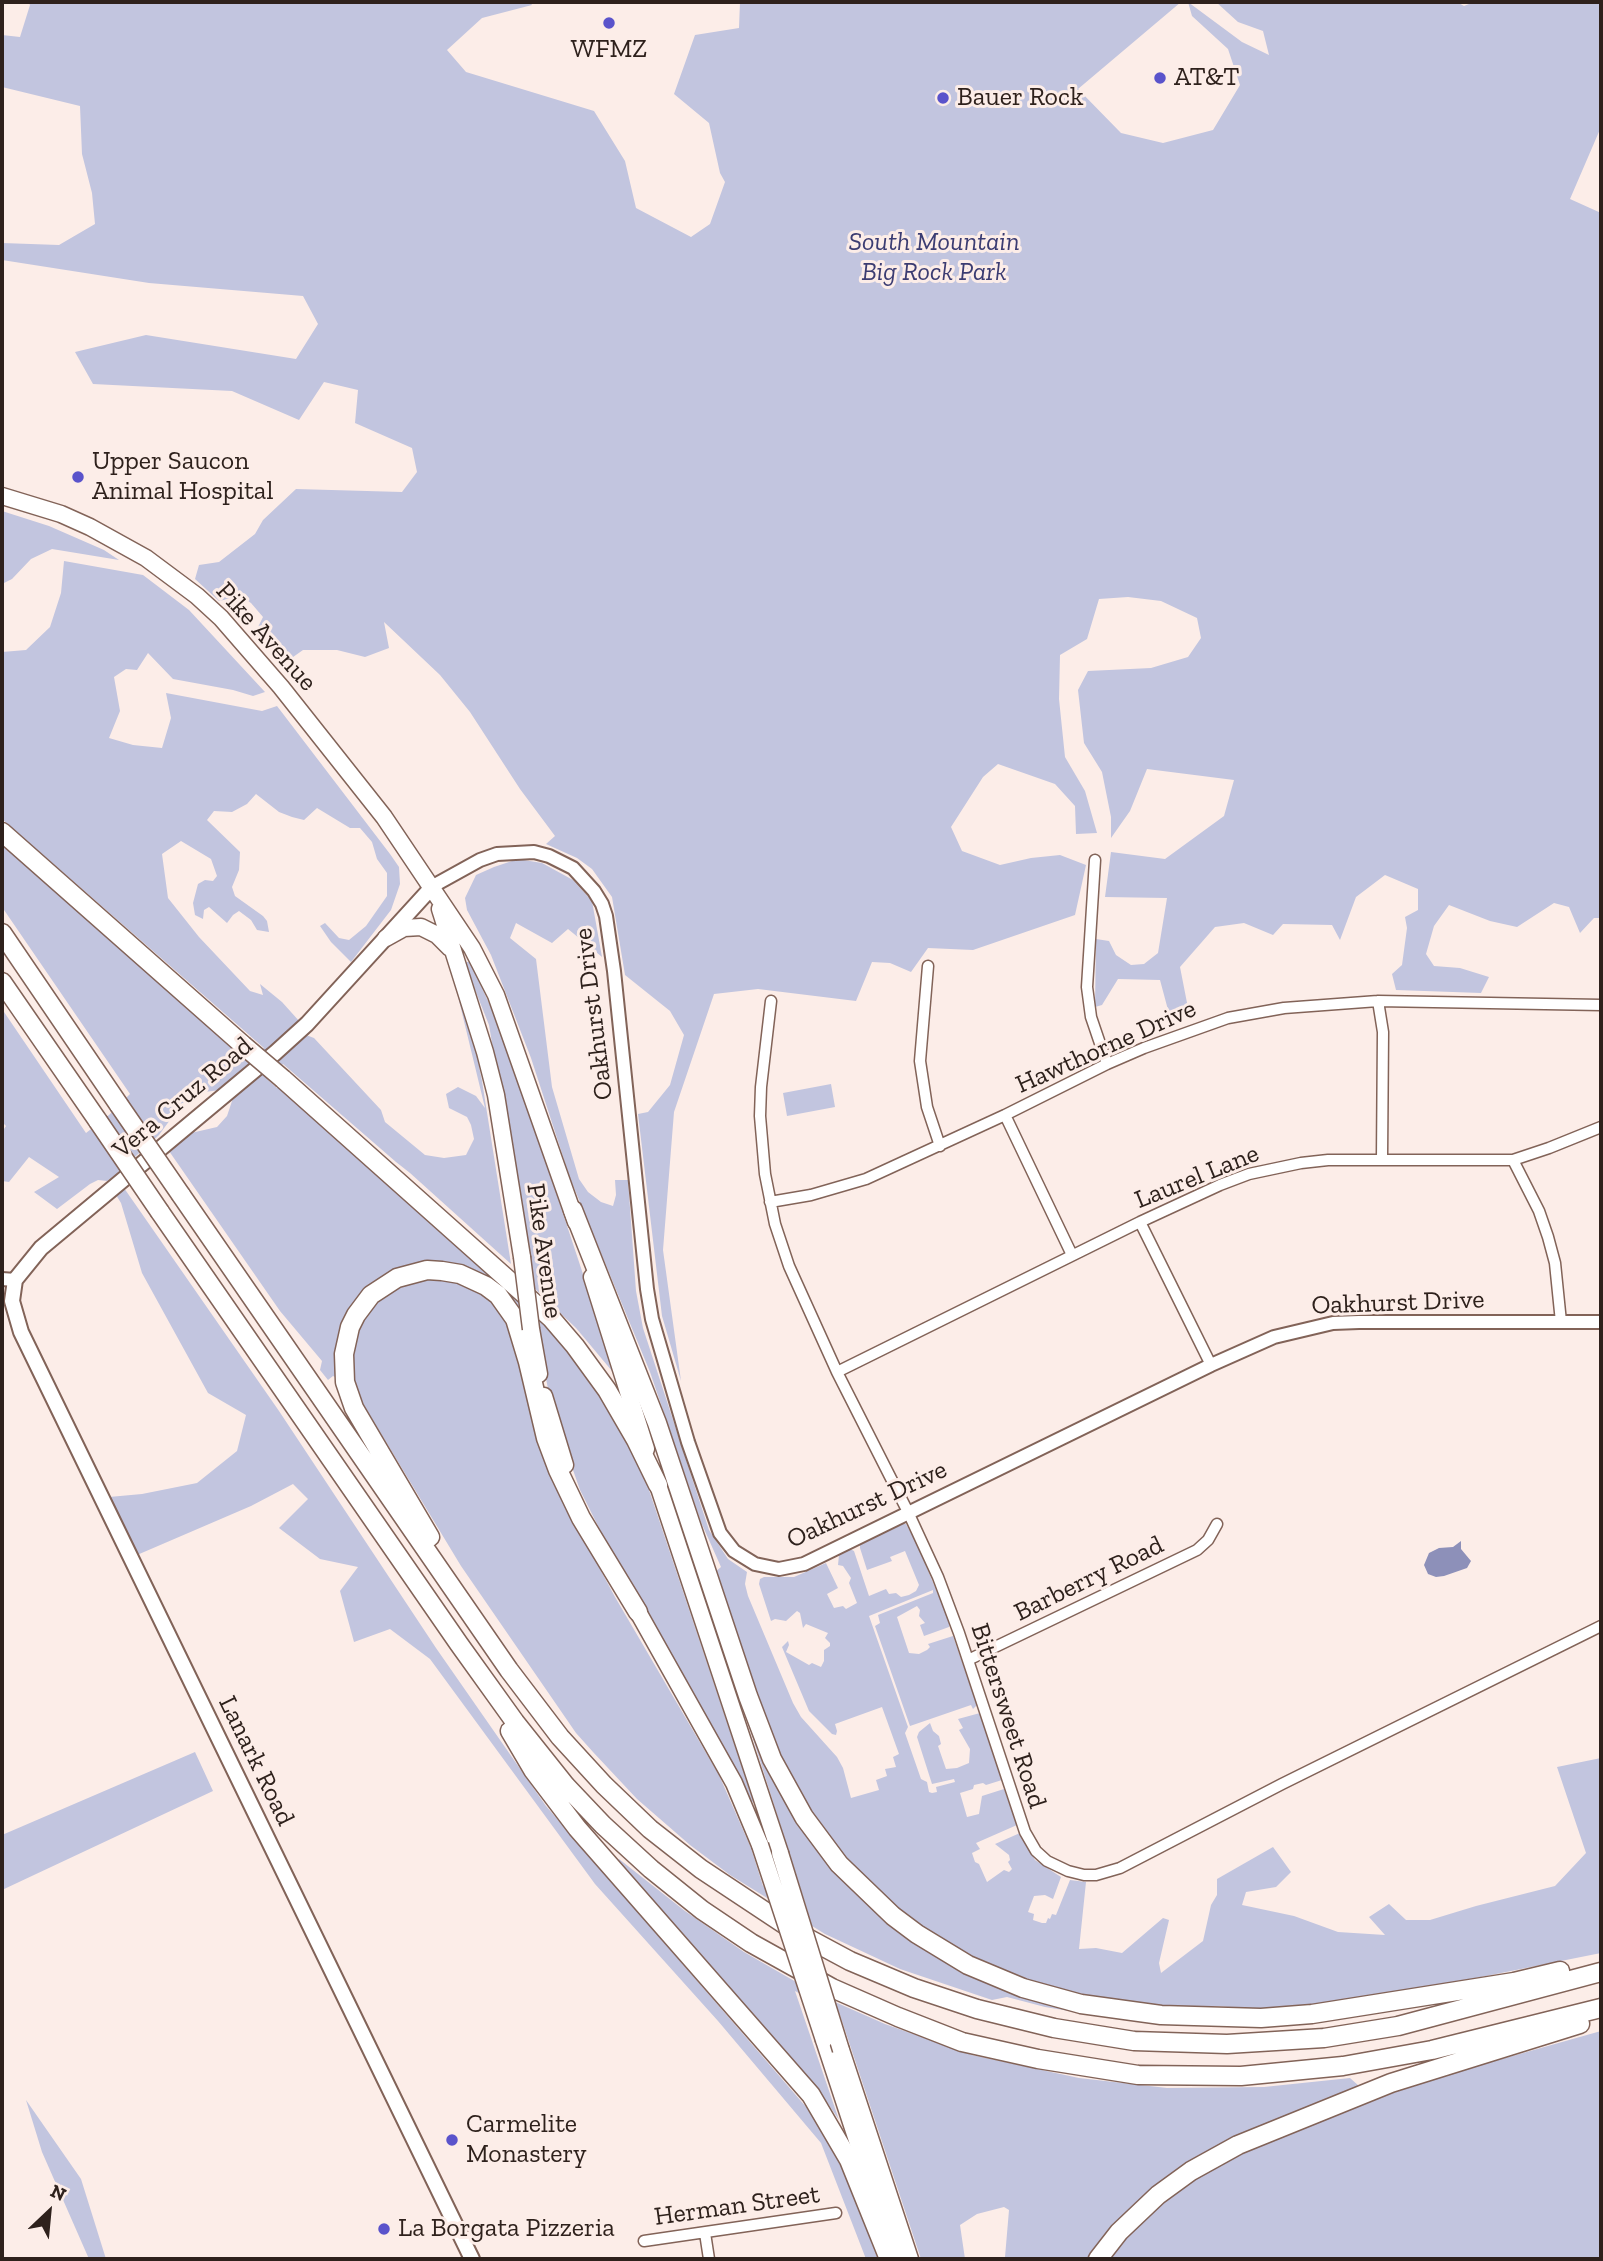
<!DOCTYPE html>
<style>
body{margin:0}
#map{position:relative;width:1603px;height:2261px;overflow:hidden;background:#fcede8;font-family:"Zilla Slab",serif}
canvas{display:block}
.frame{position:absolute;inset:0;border:4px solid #2e211c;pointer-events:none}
.north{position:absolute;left:14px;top:2177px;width:70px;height:70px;-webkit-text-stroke:5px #fcede8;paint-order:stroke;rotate:26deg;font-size:19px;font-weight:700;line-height:28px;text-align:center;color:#2e211c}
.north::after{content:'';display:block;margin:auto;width:24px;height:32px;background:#2e211c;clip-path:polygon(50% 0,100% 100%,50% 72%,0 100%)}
</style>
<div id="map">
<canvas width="1603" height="2261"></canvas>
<div class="frame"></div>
<div class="north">N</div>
</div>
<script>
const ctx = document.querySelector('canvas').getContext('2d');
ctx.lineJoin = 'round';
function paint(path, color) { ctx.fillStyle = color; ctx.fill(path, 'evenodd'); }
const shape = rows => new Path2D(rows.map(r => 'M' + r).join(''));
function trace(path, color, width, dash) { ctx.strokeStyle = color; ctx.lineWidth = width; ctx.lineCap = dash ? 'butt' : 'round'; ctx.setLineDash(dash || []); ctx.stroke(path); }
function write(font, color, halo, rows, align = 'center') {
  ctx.font = font + ' "Zilla Slab",serif'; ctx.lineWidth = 6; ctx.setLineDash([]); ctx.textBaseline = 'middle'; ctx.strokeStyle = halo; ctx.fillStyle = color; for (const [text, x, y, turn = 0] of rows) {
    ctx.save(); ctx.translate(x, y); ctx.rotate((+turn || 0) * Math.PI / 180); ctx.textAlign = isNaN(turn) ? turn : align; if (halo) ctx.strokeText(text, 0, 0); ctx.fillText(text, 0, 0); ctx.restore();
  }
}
const green = shape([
 [28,2,530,2,532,5,482,18,447,50,466,72,594,111,625,161,636,208,691,237,710,224,725,182,720,173,709,123,674,94,695,35,739,28,740,2,1181,2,1078,89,1121,133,1163,143,1213,130,1240,85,1228,49,1192,16,1188,2,1242,42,1269,55,1263,31,1238,22,1216,2,1457,2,1464,6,1474,2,1601,2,1601,127,1570,199,1601,213,1601,918,1594,918,1580,933,1569,907,1554,903,1517,927,1490,921,1449,905,1434,926,1426,954,1434,966,1460,968,1489,977,1481,993,1396,990,1392,974,1402,965,1407,928,1405,917,1418,910,1418,889,1385,875,1356,897,1340,940,1332,925,1283,924,1273,935,1244,923,1215,927,1180,967,1189,1013,1171,1021,1160,980,1118,979,1102,1005,1095,1007,1096,939,1109,941,1116,955,1131,965,1144,964,1158,953,1167,898,1105,897,1111,852,1165,859,1224,816,1234,780,1147,769,1130,811,1111,838,1111,817,1102,772,1084,743,1078,690,1088,671,1151,668,1188,657,1201,638,1197,618,1161,601,1128,597,1099,599,1087,639,1060,655,1059,699,1065,757,1085,791,1097,833,1076,834,1075,806,1055,784,998,764,983,777,951,827,962,851,1000,865,1031,858,1060,855,1086,865,1075,915,973,950,928,948,911,972,890,963,872,962,856,1001,758,989,714,994,674,1112,663,1250,681,1381,662,1316,638,1114,648,1112,670,1085,684,1035,670,1011,625,975,612,897,592,869,577,858,546,844,555,836,520,789,470,712,440,675,384,622,389,648,365,657,337,650,303,650,286,662,256,631,263,617,251,603,241,596,219,601,195,579,199,565,219,562,255,534,263,520,296,489,402,492,417,472,412,448,355,423,358,390,324,382,299,420,232,391,93,384,75,352,146,335,296,359,318,324,303,296,149,283,2,260,2,243,59,245,95,224,92,193,82,154,80,106,2,87,2,35,20,37,30,5],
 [2,511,49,526,104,550,119,560,52,549,31,559,12,579,2,584],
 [64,561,143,575,189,610,265,692,253,696,233,690,173,679,148,653,137,670,126,669,114,677,120,711,109,738,133,745,162,748,171,718,166,693,262,711,277,706,390,854,399,867,400,884,391,910,351,962,331,942,320,926,325,923,339,938,349,940,366,926,387,896,387,873,377,859,372,842,360,828,350,828,317,808,304,820,292,817,279,812,256,794,247,804,232,812,214,811,207,820,240,852,239,870,232,887,235,896,263,916,267,921,269,932,257,930,251,920,239,911,233,915,227,923,209,907,204,910,203,919,195,915,193,903,198,884,205,880,213,881,217,876,211,859,181,841,162,854,168,898,199,937,250,991,263,995,260,984,282,1002,300,1022,220,1090,197,1093,181,1105,159,1135,115,1175,107,1181,98,1180,90,1184,57,1209,34,1192,59,1177,29,1157,9,1182,2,1181,2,1132,6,1126,2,1122,2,1009,86,1133,109,1115,130,1094,2,907,2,842,248,1062,264,1048,2,819,2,652,26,650,50,627,61,593],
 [518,859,542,863,573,880,592,901,602,957,568,929,552,943,516,923,510,938,536,959,552,1087,579,1179,588,1192,601,1202,613,1206,616,1195,615,1180,628,1180,636,1291,643,1328,709,1530,728,1559,747,1572,745,1584,748,1596,793,1703,801,1717,837,1757,843,1768,851,1798,879,1790,876,1780,887,1776,885,1769,896,1767,893,1757,899,1754,882,1707,835,1724,837,1731,836,1735,832,1734,809,1711,782,1647,788,1641,789,1645,786,1652,809,1665,812,1663,821,1667,824,1661,824,1650,830,1646,830,1643,825,1638,828,1633,806,1624,803,1628,800,1613,797,1611,786,1621,775,1619,771,1621,759,1584,760,1579,764,1577,794,1577,826,1563,838,1588,827,1594,834,1608,843,1606,846,1609,857,1603,849,1583,851,1578,843,1566,838,1565,839,1555,850,1549,854,1551,869,1596,886,1589,889,1594,896,1593,901,1597,909,1595,916,1591,919,1585,905,1551,890,1557,892,1561,867,1570,860,1548,860,1543,901,1524,906,1524,916,1542,950,1623,949,1627,924,1636,920,1625,925,1623,919,1616,920,1610,917,1606,897,1617,909,1653,919,1654,927,1650,930,1647,928,1644,953,1636,977,1705,973,1709,971,1705,910,1726,875,1626,880,1623,878,1615,933,1593,933,1590,869,1616,908,1727,905,1733,921,1779,927,1782,929,1792,932,1793,937,1792,936,1787,955,1782,954,1779,932,1784,917,1737,919,1732,930,1723,933,1731,939,1736,941,1744,938,1746,946,1769,957,1768,969,1763,970,1749,959,1730,963,1728,958,1719,980,1713,1002,1780,986,1785,983,1783,974,1785,973,1789,960,1793,967,1817,979,1814,982,1796,1004,1789,1017,1825,976,1843,980,1849,972,1853,975,1862,979,1864,987,1882,1004,1870,1009,1872,1012,1869,1008,1862,1010,1860,1009,1855,995,1844,1020,1833,1035,1860,1061,1877,1053,1899,1045,1895,1034,1896,1028,1912,1034,1914,1033,1920,1042,1923,1046,1923,1048,1918,1050,1919,1052,1914,1056,1915,1070,1880,1086,1882,1079,1949,1096,1948,1122,1953,1163,1918,1169,1920,1159,1963,1161,1973,1203,1941,1211,1905,1217,1895,1217,1879,1273,1847,1291,1872,1276,1887,1246,1892,1242,1905,1294,1916,1338,1932,1385,1935,1369,1917,1389,1904,1406,1920,1430,1920,1476,1906,1555,1886,1586,1853,1557,1767,1601,1758,1601,1953,1436,1986,1324,2003,1263,2009,1215,2006,1199,2008,1145,2004,1082,1995,1049,1987,1024,1979,975,1959,932,1932,930,1933,892,1905,850,1864,817,1823,778,1756,715,1572,721,1567,701,1522,650,1372,570,1178,531,1058,491,955,467,910,465,898,476,875,494,867],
 [407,934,427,934,443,948,451,963,474,1042,482,1081,511,1264,410,1173,396,1162,283,1064,267,1079,277,1088,278,1086,544,1321,592,1378,626,1434,645,1478,754,1803,748,1798,725,1750,604,1538,580,1490,552,1410,540,1347,542,1342,539,1327,481,1274,459,1265,433,1261,405,1266,385,1274,366,1291,337,1378,333,1376,328,1380,320,1370,322,1361,280,1311,169,1151,191,1133,217,1127,227,1116,233,1098,306,1035,314,1038,381,1110,385,1122,425,1155,444,1158,466,1155,474,1139,471,1125,467,1117,449,1108,446,1094,458,1087,476,1096,485,1108,455,984,448,959,437,943,422,935,401,937],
 [464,962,470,962,505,1038,617,1377,576,1328,533,1287,489,1025],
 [831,1084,835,1107,787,1116,783,1093],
 [124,1188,279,1411,436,1648,546,1806,807,2108,839,2160,878,2259,866,2259,821,2143,718,2021,595,1884,430,1659,390,1629,354,1642,340,1591,358,1567,320,1559,279,1528,308,1499,293,1484,251,1506,137,1555,109,1497,142,1494,197,1483,237,1451,246,1415,208,1393,142,1273,121,1203,116,1195],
 [432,1276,471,1285,484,1294,503,1314,513,1335,536,1430,554,1483,615,1597,719,1775,751,1848,763,1886,808,1912,748,1723,758,1748,792,1814,857,1895,890,1923,916,1943,1113,2014,1112,2018,1045,2007,1007,1997,992,2000,900,1969,825,1934,730,1875,690,1845,637,1799,593,1752,576,1733,461,1566,360,1399,354,1383,351,1369,354,1334,368,1308,399,1284],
 [195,1752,213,1791,2,1890,2,1835],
 [619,1859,685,1911,744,1952,817,1994,885,2024,972,2055,1079,2078,1167,2088,1264,2087,1350,2078,1359,2086,1264,2124,1190,2162,1100,2245,1089,2259,992,2259,1005,2257,1009,2210,1004,2207,977,2214,960,2225,965,2259,921,2259,840,2015,795,1991,839,2120,822,2095,618,1862],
 [1601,2031,1601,2259,1108,2259,1139,2223,1179,2189,1223,2161,1393,2093,1445,2075],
 [26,2100,81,2179,106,2259,89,2259,42,2152]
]);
const water = shape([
 [1461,1541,1461,1549,1471,1561,1467,1568,1444,1576,1436,1577,1428,1574,1424,1565,1429,1553,1439,1548,1453,1547]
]);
const minor = shape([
 [1095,860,1087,987,1091,1017,1107,1064],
 [928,966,920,1061,927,1107,940,1146],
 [771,1001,761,1087,760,1116,765,1174,775,1224,789,1266,837,1372,908,1512,938,1577,959,1633,1025,1832,1036,1851,1047,1861,1068,1871,1084,1875,1096,1875,1120,1868,1282,1784,1601,1626],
 [1378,1001,1383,1032,1382,1158],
 [1005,1115,1072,1255],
 [1513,1160,1539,1211,1548,1237,1555,1263,1561,1322],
 [770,1202,811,1195,866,1179,1005,1115,1107,1064,1144,1048,1228,1018,1284,1008,1378,1001,1601,1005],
 [1140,1222,1211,1365],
 [837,1372,1140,1222,1220,1185,1249,1174,1301,1163,1328,1160,1513,1160,1549,1148,1601,1127],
 [968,1660,1197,1550,1208,1540,1217,1524],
 [705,2233,709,2259],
 [644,2241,836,2213]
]);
const tertiary = shape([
 [433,886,480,860,497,854,534,852,549,856,573,868,594,891,602,904,606,916,614,971,647,1289,652,1319,688,1442,720,1533,734,1551,755,1564,779,1569,804,1564,1211,1365,1274,1337,1333,1323,1359,1322,1601,1322],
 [2,1279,15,1280]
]);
const secondary = shape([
 [433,886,307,1024,275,1053,41,1248,15,1280,12,1301,21,1332,472,2259]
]);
const primary = shape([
 [2,496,61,514,90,527,146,558,197,596,221,618,281,687,384,817,472,948,496,995,576,1222],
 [440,909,485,1052,496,1095,522,1257],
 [386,938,404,928,421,927,437,935,450,948],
 [592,1277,646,1449],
 [531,1329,539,1374],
 [544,1396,565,1465]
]);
const trunk = shape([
 [658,1485,780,1853],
 [638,1612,734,1783,760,1845],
 [824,2040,894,2253],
 [841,2050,910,2259]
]);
const motorway = shape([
 [2,832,243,1045],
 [2,933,119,1105],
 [2,982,98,1121],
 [283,1079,551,1318,575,1346,607,1390,636,1440,658,1485],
 [181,1195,509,1670,560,1737,604,1785,650,1829,701,1869,796,1932,850,1961,914,1988,977,2009,1054,2028,1134,2041,1227,2044,1324,2038,1398,2026,1601,1972],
 [573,1210,657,1423,748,1696,772,1759,804,1817,839,1864,893,1916,917,1934,968,1965,1023,1988,1081,2004,1161,2015,1261,2018,1312,2014,1514,1982,1560,1971],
 [160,1212,459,1644,515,1722,566,1786,603,1825,651,1869,702,1910,751,1943,832,1988,898,2017,962,2042,1038,2059,1138,2075,1241,2076,1343,2066,1432,2050,1601,2008],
 [430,1537,354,1408,345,1382,344,1354,350,1327,356,1315,371,1295,397,1278,427,1270,442,1271,460,1274,486,1286,498,1295,515,1319,528,1362,546,1438,558,1470,581,1518,638,1612],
 [510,1731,533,1770,577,1828,811,2095,849,2160,889,2259],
 [1098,2259,1119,2232,1158,2195,1191,2171,1238,2145,1391,2083,1580,2024]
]);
const primaryBridge = shape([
 [522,1257,531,1329]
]);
const trunkBridge = shape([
 [760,1845,824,2040],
 [780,1853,841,2050]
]);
const motorwayBridge = shape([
 [243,1045,283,1079],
 [119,1105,181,1195],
 [98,1121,160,1212]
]);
const markers = [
 [609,23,7,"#5a53cb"],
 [1160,78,7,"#5a53cb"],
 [943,98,7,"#5a53cb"],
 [78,477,7,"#5a53cb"],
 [452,2140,7,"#5a53cb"],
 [384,2229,7,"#5a53cb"]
];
const poiNames = [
 ["WFMZ",609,50,"center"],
 ["AT&T",1174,78],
 ["Bauer Rock",957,98],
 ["Upper Saucon",92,462],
 ["Animal Hospital",92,492],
 ["Carmelite",466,2125],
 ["Monastery",466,2155],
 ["La Borgata Pizzeria",398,2229]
];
const parkNames = [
 ["South Mountain",934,243],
 ["Big Rock Park",934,273]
];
const streetNames = [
 ["Pike Avenue",266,637,48],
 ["Oakhurst Drive",594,1014,-97],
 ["Hawthorne Drive",1106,1047,-24],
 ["Vera Cruz Road",183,1098,-40],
 ["Laurel Lane",1197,1177,-22],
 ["Pike Avenue",544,1251,82],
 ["Oakhurst Drive",1398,1303,-2],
 ["Oakhurst Drive",867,1505,-25],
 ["Barberry Road",1089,1579,-26],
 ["Bittersweet Road",1008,1716,72],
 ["Lanark Road",256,1761,64],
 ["Herman Street",737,2206,-8]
];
paint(green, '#c2c5df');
paint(water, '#8d90b9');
trace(minor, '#826358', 13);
trace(tertiary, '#826358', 16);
trace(secondary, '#826358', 18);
trace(primary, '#826358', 19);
trace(trunk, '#826358', 19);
trace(motorway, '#826358', 21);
trace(minor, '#fff', 10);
trace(tertiary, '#fff', 12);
trace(secondary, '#fff', 14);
trace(primary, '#fff', 16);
trace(trunk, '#fff', 16);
trace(motorway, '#fff', 18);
trace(primaryBridge, '#826358', 19, []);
trace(trunkBridge, '#826358', 19, []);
trace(motorwayBridge, '#826358', 21, []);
trace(primaryBridge, '#fff', 16);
trace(trunkBridge, '#fff', 16);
trace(motorwayBridge, '#fff', 18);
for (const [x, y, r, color] of markers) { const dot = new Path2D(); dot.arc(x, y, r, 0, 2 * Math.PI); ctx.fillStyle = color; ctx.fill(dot); trace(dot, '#fcede8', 2.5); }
write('26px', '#2e211c', '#fcede8', poiNames, 'left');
write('italic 26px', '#3b3c72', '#fcede8', parkNames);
write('26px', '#2e211c', '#fcede8', streetNames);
</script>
